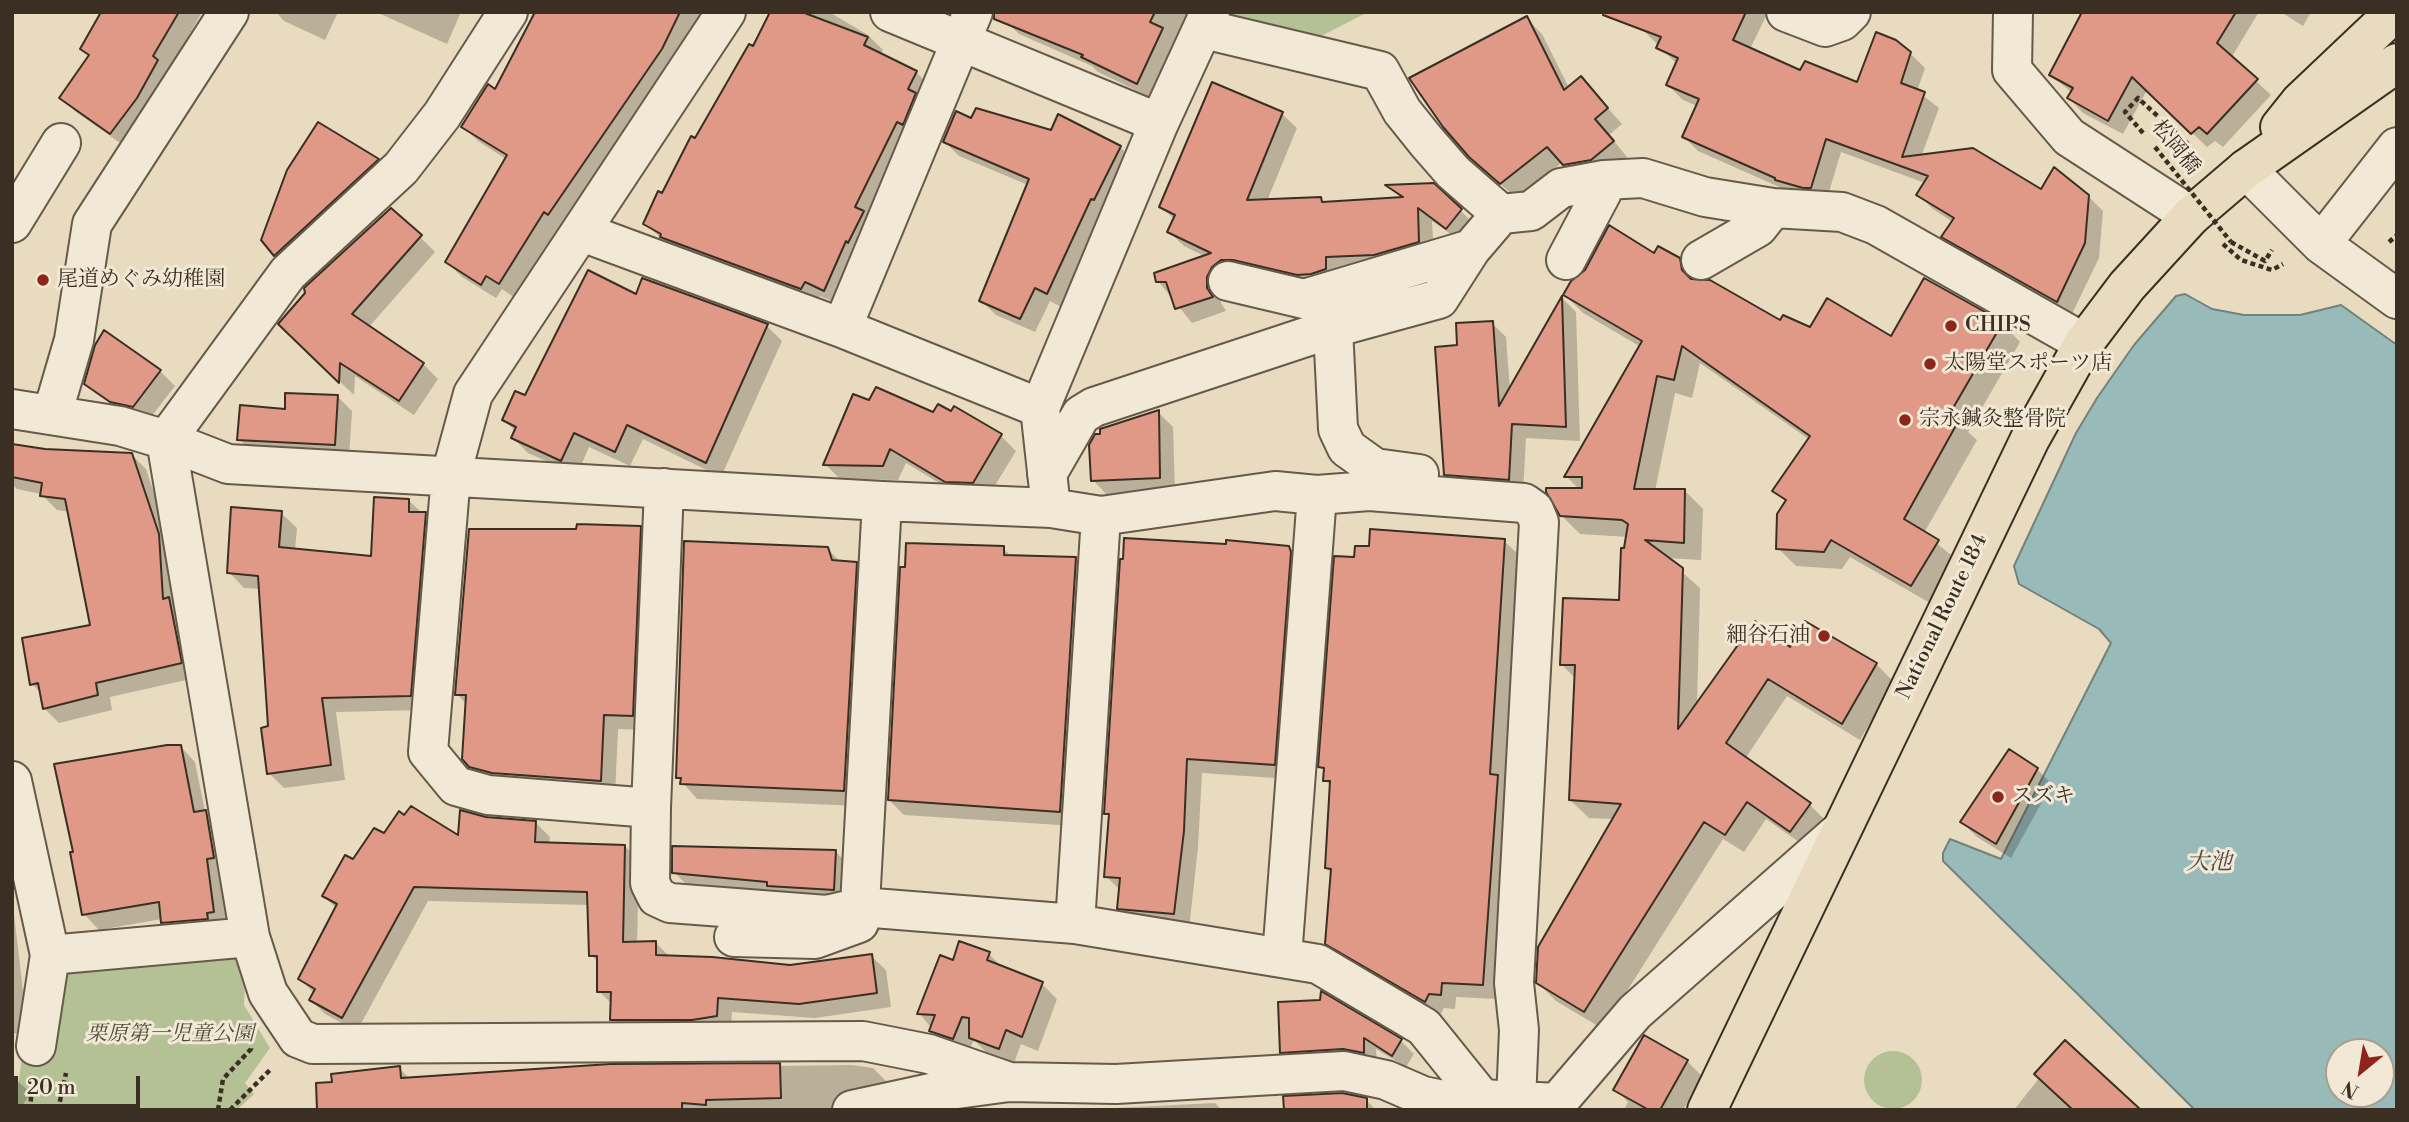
<!DOCTYPE html>
<meta charset="utf-8">
<style>
body{margin:0}
#map{position:relative;width:2409px;height:1122px;overflow:hidden;background:#e9dbc0;font-family:"Libre Bodoni",serif}
canvas{display:block}
.frame{position:absolute;inset:0;border:14px solid #3a2f22;pointer-events:none}
.north{position:absolute;left:2325px;top:1038px;width:70px;height:70px;box-sizing:border-box;background:#f1e8d6;border:2px solid #a89e8e;border-radius:50%;rotate:210deg;font-size:19px;font-weight:700;line-height:28px;text-align:center;color:#3a2f22}
.north::after{content:'';display:block;margin:auto;width:24px;height:32px;background:#8f2418;clip-path:polygon(50% 0,100% 100%,50% 72%,0 100%)}
.scale{position:absolute;left:14px;top:1076px;width:126px;height:32px;box-sizing:border-box;border:4px solid #3a2f22;border-top:0;padding-left:9px;font-size:21px;line-height:24px;white-space:nowrap;color:#3a2f22;-webkit-text-stroke:5px #f1e8d6;paint-order:stroke}
</style>
<div id="map">
<canvas width="2409" height="1122"></canvas>
<div class="frame"></div>
<div class="north">N</div>
<div class="scale">20 m</div>
</div>
<script>
const ctx = document.querySelector('canvas').getContext('2d');
ctx.lineJoin = 'round';
function paint(path, color) { ctx.fillStyle = color; ctx.fill(path, 'evenodd'); }
const shape = rows => new Path2D(rows.map(r => 'M' + r).join(''));
function trace(path, color, width, dash) { ctx.strokeStyle = color; ctx.lineWidth = width; ctx.lineCap = dash ? 'butt' : 'round'; ctx.setLineDash(dash || []); ctx.stroke(path); }
function write(font, color, halo, rows, align = 'center') {
  ctx.font = font + ' "Libre Bodoni","Noto Serif JP",serif'; ctx.lineWidth = 6; ctx.setLineDash([]); ctx.textBaseline = 'middle'; ctx.strokeStyle = halo; ctx.fillStyle = color; for (const [text, x, y, turn = 0] of rows) {
    ctx.save(); ctx.translate(x, y); ctx.rotate((+turn || 0) * Math.PI / 180); ctx.textAlign = isNaN(turn) ? turn : align; if (halo) ctx.strokeText(text, 0, 0); ctx.fillText(text, 0, 0); ctx.restore();
  }
}
const green = shape([
 [1227,12,1368,12,1296,49,1233,31],
 [230,953,246,960,244,1005,270,1048,245,1083,254,1094,237,1110,15,1110,23,1049,66,974],
 '1864 1080a29 29 0 1 1 58 0a29 29 0 1 1-58 0Z'
]);
const water = shape([
 [2185,294,2212,309,2244,315,2300,315,2341,305,2397,345,2397,1110,2195,1110,1943,861,1943,853,1950,839,2001,859,2111,643,2099,629,2019,584,2014,566,2076,433,2097,398,2134,345,2176,296,2185,294],
 [2339,1052,2381,1052,2381,1094,2339,1094,2339,1052]
]);
const shadow = shape([
 [103,12,202,12,126,147,76,112,61,98,90,57,82,49],
 [276,12,338,12,325,40,284,21],
 [376,12,461,12,447,44],
 [537,12,702,12,676,64,564,229,560,226,515,298,502,289,496,298,462,277,447,262,506,159,478,141,463,127,496,91],
 [772,12,829,12,868,35,883,50,881,55,916,72,931,87,839,304,820,296,816,302,677,252,645,224,754,48],
 [1006,12,1188,12,1152,98,1098,72,1092,66,1019,34,1003,19],
 [1650,12,1768,12,1750,49,1801,72,1859,84,1910,53,1925,68,1917,91,1939,108,1921,157,2042,191,2088,196,2103,211,2099,258,2071,316,1958,251,1943,237,1953,222,1933,209,1918,195,1925,183,1841,152,1826,202,1786,190,1698,151,1684,137,1697,106,1683,100,1668,85,1677,64,1642,29],
 [2084,12,2259,12,2231,58,2271,95,2223,147,2215,141,2207,147,2147,90,2123,134,2083,113,2069,98,2072,93,2051,75],
 [2281,12,2311,12,2303,26],
 [1527,19,1542,34,1569,88,1581,78,1622,124,1609,135,1627,157,1607,175,1580,180,1563,162,1516,198,1486,171],
 [1282,114,1297,128,1267,201,1321,199,1326,204,1402,199,1389,186,1460,210,1475,225,1462,242,1432,221,1434,256,1340,284,1221,291,1221,303,1226,311,1192,323,1158,281,1206,257,1184,246,1169,232,1175,220,1161,207],
 [1051,132,1120,147,1134,161,1061,307,1050,301,1035,332,996,315,981,301,1028,185,959,156,945,142],
 [378,160,390,173,288,268,263,240],
 [420,237,435,252,368,328,423,364,438,379,414,415,355,376,354,395,280,324],
 [1655,255,1679,259,1698,281,1781,323,1811,330,1891,338,2002,323,2020,342,1968,432,1977,440,1924,533,1956,559,1930,603,1850,557,1842,569,1796,566,1778,548,1786,502,1775,491,1810,440,1700,363,1692,398,1675,393,1655,491,1685,491,1703,509,1701,560,1666,558,1700,588,1697,706,1791,650,1876,664,1894,682,1860,740,1787,696,1745,759,1810,805,1828,823,1809,849,1766,819,1744,852,1723,839,1603,1029,1556,1001,1538,983,1614,819,1589,818,1570,800,1576,679,1561,664,1621,602,1628,537,1580,534,1561,515,1580,490,1566,476,1641,347,1583,313,1565,295],
 [643,280,767,326,782,341,721,477,643,439,630,466,589,447,577,475,528,453,513,438,516,432,504,420,636,296],
 [1563,299,1576,312,1580,441,1526,438,1523,493,1460,489,1446,474,1459,347,1492,323,1506,337,1510,390],
 [160,371,175,386,148,421,127,417,86,383],
 [338,397,352,411,349,458,253,453,239,439,286,411],
 [870,403,934,414,1001,436,1016,451,988,497,961,496,906,463,898,480,840,479,825,464],
 [1158,412,1173,427,1175,493,1108,496,1093,480,1101,435],
 [12,445,45,451,131,454,146,469,173,550,195,678,110,697,112,710,59,723,44,708,42,694,32,684,92,627,70,512,57,510,41,494,17,489,12,484],
 [408,500,440,529,425,710,336,712,345,780,284,788,269,773,270,728,261,589,244,588,229,572,281,513,297,528,295,550,373,557],
 [640,528,655,543,647,730,618,729,615,795,486,781,470,766,467,705,457,694,578,531],
 [1504,541,1519,555,1505,784,1512,791,1497,999,1456,997,1455,1009,1444,1008,1440,1015,1342,958,1327,943,1333,874,1326,868,1332,787,1325,780,1326,772,1320,767,1355,559],
 [1227,546,1289,547,1304,562,1289,779,1202,773,1198,847,1189,929,1134,923,1119,908,1121,891,1106,876,1111,818,1106,813],
 [1003,548,1012,557,1076,559,1091,574,1075,826,904,815,889,800],
 [828,549,841,563,856,564,871,579,859,806,697,799,678,777],
 [180,746,195,762,205,811,221,827,221,874,228,927,178,937,162,919,99,930,84,914],
 [2037,769,2052,784,2011,858,1977,837,1962,822],
 [486,819,535,822,550,837,549,844,625,846,639,861,637,943,655,942,670,957,790,967,871,956,886,970,891,1007,815,1018,732,1012,731,1030,627,1034,612,1020,612,1004,599,991,599,963,591,955,589,905,428,901,357,1031,325,1014,311,1000,315,994,300,979,337,909,324,896,353,861,384,836,460,838],
 [836,852,851,867,849,904,689,887,674,872],
 [12,897,23,991,32,1031,12,1034],
 [989,954,1004,969,1042,984,1057,999,1038,1051,1021,1044,1014,1063,986,1052,974,1040,968,1053,946,1046,919,1013,954,962],
 [1322,1002,1401,1041,1414,1054,1406,1067,1376,1049,1377,1065,1295,1065,1282,1052],
 [1687,1061,1702,1076,1683,1110,1624,1110,1628,1102,1615,1089],
 [852,1065,873,1068,888,1083,852,1110,343,1110,399,1068,410,1079,610,1068],
 [12,1076,31,1093,19,1110,12,1110],
 [2040,1077,2138,1110,2014,1110],
 [1366,1100,1376,1110,1285,1110],
 [1215,1103,1222,1110,1074,1110]
]);
const building = shape([
 [101,12,179,12,153,56,158,60,137,98,110,134,59,98,89,55,80,49,101,12],
 [535,12,680,12,662,49,548,215,544,212,499,284,486,276,481,285,445,262,507,155,461,127,488,84,495,89,535,12],
 [770,12,802,12,868,37,864,45,917,71,908,89,916,93,903,125,897,122,855,207,864,211,848,243,846,241,824,291,805,282,801,289,787,284,660,237,661,234,643,224,658,191,662,193,691,136,695,138,749,44,753,46,770,12],
 [994,12,1155,12,1150,22,1163,28,1137,84,1081,57,1083,55,994,19,994,12],
 [1604,12,1746,12,1733,40,1800,70,1805,61,1857,82,1876,32,1896,40,1911,52,1901,83,1925,92,1902,157,1973,148,2041,189,2054,167,2089,195,2085,243,2057,302,1941,237,1954,218,1916,195,1928,176,1826,139,1811,188,1803,188,1775,180,1775,178,1682,137,1699,99,1666,85,1678,58,1656,48,1661,37,1603,15,1604,12],
 [2082,12,2236,12,2217,43,2258,79,2207,134,2199,127,2191,134,2132,77,2108,121,2067,98,2073,88,2049,75,2082,12],
 [1527,16,1564,90,1581,76,1608,108,1595,119,1614,141,1591,160,1563,165,1547,147,1500,184,1469,157,1443,127,1409,78,1527,16],
 [1212,82,1283,112,1247,200,1321,197,1322,202,1403,197,1385,185,1434,183,1462,209,1446,229,1418,208,1419,242,1374,255,1326,257,1326,269,1311,274,1297,275,1233,260,1221,260,1212,267,1207,277,1207,288,1213,297,1175,309,1166,282,1156,282,1154,273,1211,253,1167,232,1175,215,1159,207,1212,82],
 [976,108,1051,130,1058,114,1121,146,1094,200,1091,199,1047,294,1035,288,1020,319,979,301,1029,179,943,142,956,111,971,118,976,108],
 [318,122,379,159,274,256,261,240,287,170,318,122],
 [391,208,422,235,352,314,424,363,399,401,340,363,339,383,278,324,305,293,304,288,391,208],
 [1609,225,1654,253,1658,246,1680,258,1682,270,1691,279,1710,280,1780,320,1783,315,1810,327,1827,298,1891,336,1924,278,2003,322,1949,415,1959,420,1904,519,1939,540,1911,586,1831,540,1824,552,1776,549,1777,514,1786,500,1772,491,1810,436,1682,346,1674,380,1657,376,1634,489,1685,489,1684,543,1645,540,1683,568,1678,729,1755,621,1790,647,1805,621,1877,663,1842,724,1768,679,1726,743,1811,803,1790,832,1747,802,1725,835,1704,822,1584,1012,1536,983,1538,947,1621,804,1569,800,1575,665,1560,665,1563,598,1619,600,1621,548,1624,548,1628,524,1622,520,1560,516,1546,492,1546,488,1582,488,1582,477,1564,477,1642,341,1563,295,1571,281,1585,270,1609,225],
 [588,270,636,294,642,278,768,324,706,463,627,425,615,452,574,433,561,461,511,438,516,427,502,420,515,391,525,395,588,270],
 [1562,296,1566,427,1512,424,1509,480,1444,475,1435,347,1457,345,1456,323,1493,321,1499,406,1562,296],
 [104,330,161,370,133,407,110,402,84,384,95,345,104,330],
 [876,387,933,412,938,404,951,411,954,406,1002,434,973,483,945,482,890,449,883,466,823,465,853,394,869,400,876,387],
 [285,393,338,395,335,445,237,440,240,405,285,409,285,393],
 [1159,410,1160,478,1091,481,1089,445,1095,434,1100,434,1100,429,1159,410],
 [12,444,45,449,132,453,159,534,163,599,169,597,182,663,96,683,98,695,43,709,38,683,30,685,22,638,90,625,65,499,40,496,42,483,12,477,12,444],
 [374,497,409,499,409,512,426,512,411,696,322,698,331,765,267,774,261,728,268,726,258,576,227,573,231,507,282,511,279,547,371,556,374,497],
 [577,524,641,526,633,716,604,715,601,781,492,773,469,767,462,759,466,695,455,695,469,529,576,529,577,524],
 [1370,529,1505,539,1490,774,1498,775,1483,985,1442,983,1441,995,1429,994,1425,1002,1325,944,1331,869,1325,868,1330,781,1323,781,1324,768,1318,767,1334,556,1354,557,1355,546,1369,546,1370,529],
 [1124,538,1226,544,1226,540,1289,546,1291,552,1275,765,1187,759,1184,831,1174,914,1117,909,1120,878,1104,877,1109,814,1104,814,1120,559,1123,559,1124,538],
 [684,541,828,547,832,560,857,562,844,791,680,784,681,778,676,778,684,541],
 [906,543,1004,546,1004,555,1076,557,1060,812,888,800,900,567,905,567,906,543],
 [167,745,181,745,194,812,206,810,214,858,207,859,214,912,207,913,208,919,161,923,159,902,82,915,70,852,73,852,54,764,167,745],
 [2009,749,2038,768,1996,844,1960,822,2009,749],
 [411,806,458,835,460,810,486,817,536,821,535,842,625,845,623,942,656,941,656,955,712,957,790,965,872,954,877,993,799,1004,718,998,717,1016,692,1020,610,1020,611,992,597,992,597,956,589,956,587,892,414,887,342,1018,309,1000,315,989,298,979,337,904,322,896,345,855,353,859,374,828,384,833,399,811,404,815,411,806],
 [672,846,836,850,834,890,767,886,767,882,672,873,672,846],
 [959,941,990,952,987,960,1043,982,1022,1037,1006,1030,999,1049,969,1038,969,1018,962,1017,953,1039,929,1031,935,1015,917,1014,940,955,953,960,959,941],
 [1321,991,1402,1039,1392,1056,1364,1038,1364,1053,1343,1049,1280,1053,1278,1002,1320,1000,1321,991],
 [1644,1035,1688,1060,1660,1110,1649,1110,1613,1090,1644,1035],
 [2065,1040,2141,1110,2073,1110,2034,1074,2065,1040],
 [780,1063,781,1098,706,1100,706,1105,682,1103,682,1110,317,1110,316,1083,332,1082,331,1074,400,1066,401,1078,610,1064,780,1063],
 [1342,1093,1367,1098,1367,1110,1284,1110,1283,1096,1342,1093]
]);
const path = shape([
 [2143,133,2125,112,2138,98,2188,144],
 [2231,242,2265,261,2272,250],
 [2389,242,2397,235],
 [2223,244,2241,260,2272,270,2283,264],
 [30,1110,32,1085],
 [58,1110,66,1073],
 [218,1110,223,1079,251,1049,250,1045],
 [230,1110,272,1068]
]);
const minor = shape([
 [508,12,442,115,401,168,288,273,166,440,228,464,882,501,1051,508,1101,516,1275,491,1317,495,1369,491,1524,503,1534,510,1539,522,1514,983,1519,1030,1516,1101],
 [890,12,1159,123],
 [1786,12,1825,27,1842,21,1851,12],
 [2013,12,2012,70,2069,137,2191,216],
 [1204,29,1380,71,1402,111,1426,141,1453,172,1501,214],
 [2246,169,2321,244,2397,299],
 [12,223,61,143],
 [582,232,842,328,1040,408],
 [2321,244,2397,147],
 [1566,260,1602,192,1604,180],
 [1701,260,1758,227,1773,208],
 [1228,281,1304,299,1471,249,1501,214,1531,211,1561,188,1604,180,1643,178,1705,197,1773,208,1842,212,1876,225,2084,343],
 [842,328,973,12],
 [1333,328,1338,429,1347,448,1375,468,1419,474],
 [12,409,120,426,166,440,250,937,268,993,298,1038,313,1044,863,1041,929,1054,1009,1082],
 [52,415,74,340,92,224,229,12],
 [1047,474,1081,415,1094,407,1333,328,1439,299,1471,249],
 [664,488,651,808,650,883,657,897,670,903,827,915,861,907,1075,924,1318,964,1424,1027,1482,1099,1557,1103],
 [1051,508,1040,408,1159,123,1210,12],
 [12,781,50,955,36,1046],
 [651,808,488,795,456,786,428,752,451,475,473,394,726,12],
 [1075,924,1101,516],
 [734,937,815,939,859,923,882,501],
 [50,955,250,937],
 [1282,957,1317,495],
 [852,1110,935,1092,1009,1082,1116,1084,1344,1071,1386,1080,1423,1096,1443,1100,1482,1099],
 [1555,1110,1557,1103,1635,1012,1837,834]
]);
const highway = shape([
 [2280,127,2300,102,2395,12],
 [1707,1110,2030,439,2084,343,2127,286,2191,216,2246,169,2397,63]
]);
const pathBridge = shape([
 [2155,147,2231,242]
]);
const markers = [
 [43,280,7,"#8f2418"],
 [1951,326,7,"#8f2418"],
 [1930,364,7,"#8f2418"],
 [1905,420,7,"#8f2418"],
 [1824,636,7,"#8f2418"],
 [1998,797,7,"#8f2418"]
];
const streetNames = [
 ["松岡橋",2175,148,51],
 ["National Route 184",1943,617,-64]
];
const poiNames = [
 ["尾道めぐみ幼稚園",57,280],
 ["CHIPS",1965,326],
 ["太陽堂スポーツ店",1944,364],
 ["宗永鍼灸整骨院",1919,420],
 ["細谷石油",1810,636,"right"],
 ["スズキ",2012,797]
];
const parkNames = [
 ["栗原第一児童公園",170,1035]
];
const waterNames = [
 ["大池",2209,863]
];
paint(green, '#b3c195');
paint(water, '#98bab8');
trace(water, '#72827c', 2);
paint(shadow, '#0003');
paint(building, '#df9986');
trace(building, '#3a2f22', 2);
trace(minor, '#665a4a', 42);
trace(highway, '#3a2f22', 42);
trace(path, '#3a2f22', 4.5, [5, 3.5]);
trace(minor, '#f1e8d6', 38);
trace(highway, '#e9dbc0', 38);
trace(pathBridge, '#3a2f22', 4.5, [5, 3.5]);
for (const [x, y, r, color] of markers) { const dot = new Path2D(); dot.arc(x, y, r, 0, 2 * Math.PI); ctx.fillStyle = color; ctx.fill(dot); trace(dot, '#f1e8d6', 2.5); }
write('21px', '#3a2f22', '#f1e8d6', streetNames);
write('21px', '#3a2f22', '#f1e8d6', poiNames, 'left');
write('italic 21px', '#524c39', '#f1e8d6', parkNames);
write('italic 23px', '#4d4b40', '#f1e8d6', waterNames);
</script>
